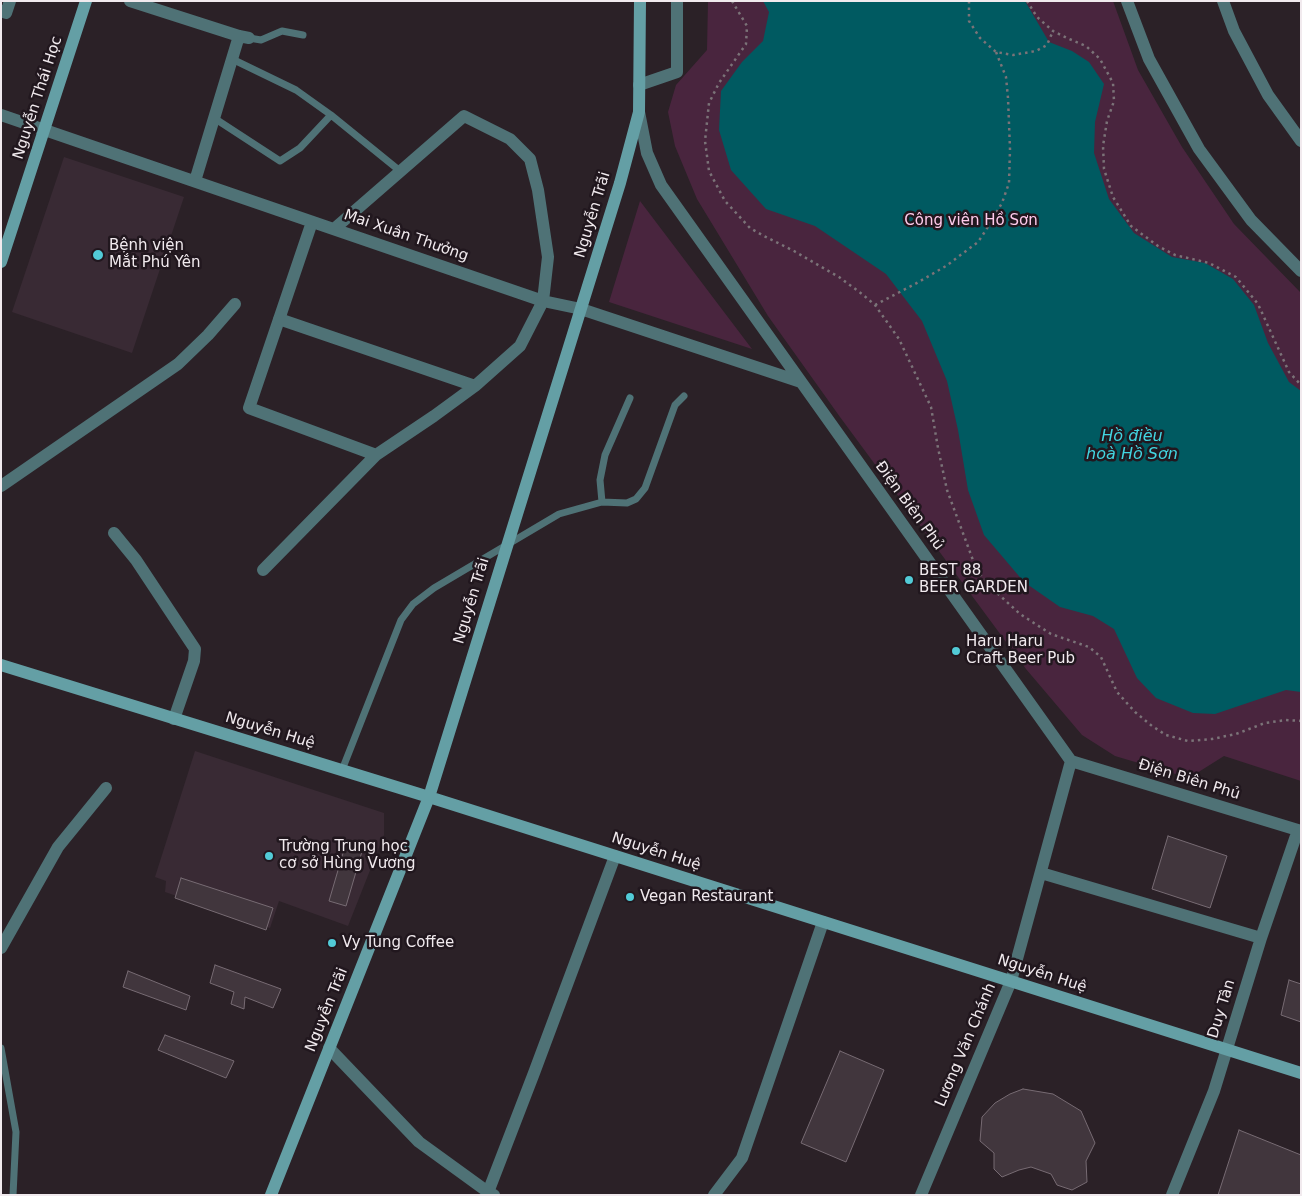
<!DOCTYPE html>
<meta charset="utf-8">
<style>
body{margin:0}
#map{position:relative;width:1302px;height:1196px;overflow:hidden;background:#2b2127;font-family:"DejaVu Sans",sans-serif}
canvas{display:block}
.frame{position:absolute;inset:0;border:2px solid #f1eaee;pointer-events:none}
</style>
<div id="map">
<canvas width="1302" height="1196"></canvas>
<div class="frame"></div>
</div>
<script>
const ctx = document.querySelector('canvas').getContext('2d');
ctx.lineJoin = 'round';
function paint(path, color) { ctx.fillStyle = color; ctx.fill(path, 'evenodd'); }
const shape = rows => new Path2D(rows.map(r => 'M' + r).join(''));
function trace(path, color, width, dash) { ctx.strokeStyle = color; ctx.lineWidth = width; ctx.lineCap = dash ? 'butt' : 'round'; ctx.setLineDash(dash || []); ctx.stroke(path); }
function write(font, color, halo, rows, align = 'center') {
  ctx.font = font + ' "DejaVu Sans",sans-serif'; ctx.lineWidth = 5; ctx.setLineDash([]); ctx.textBaseline = 'middle'; ctx.strokeStyle = halo; ctx.fillStyle = color; for (const [text, x, y, turn = 0] of rows) {
    ctx.save(); ctx.translate(x, y); ctx.rotate((+turn || 0) * Math.PI / 180); ctx.textAlign = isNaN(turn) ? turn : align; if (halo) ctx.strokeText(text, 0, 0); ctx.fillText(text, 0, 0); ctx.restore();
  }
}
const built = shape([
 [64,157,184,197,132,353,12,312],
 [195,751,384,813,384,835,348,926,279,901,270,928,165,892,166,881,155,877]
]);
const green = shape([
 [708,1,1113,1,1138,70,1182,147,1234,224,1301,293,1301,781,1224,756,1189,778,1115,756,1082,735,1026,669,840,417,768,316,697,199,675,146,668,112,676,85,707,50],
 [640,201,752,349,609,302]
]);
const water = shape([
 [763,1,1025,1,1049,42,1072,51,1089,62,1104,84,1095,122,1094,153,1109,199,1134,233,1172,257,1205,263,1233,279,1254,305,1268,343,1289,382,1301,391,1301,692,1286,690,1215,714,1193,713,1156,698,1137,678,1114,629,1093,616,1060,607,1024,582,984,535,968,490,958,430,947,381,922,321,886,274,815,226,766,209,731,170,719,130,721,91,742,62,763,41,769,12]
]);
const building = shape([
 [1168,836,1227,856,1210,908,1152,889,1168,836],
 [346,843,363,848,346,906,329,901,346,843],
 [181,878,273,908,266,930,175,898,181,878],
 [215,965,281,989,273,1008,245,997,244,1009,231,1004,234,992,210,983,215,965],
 [128,971,190,996,186,1010,123,987,128,971],
 [1289,980,1301,984,1301,1022,1281,1015,1289,980],
 [165,1035,234,1061,226,1078,158,1050,165,1035],
 [840,1051,884,1070,846,1162,801,1143,840,1051],
 [1023,1089,1053,1094,1081,1111,1095,1143,1086,1161,1087,1182,1072,1190,1057,1185,1051,1174,1031,1167,1019,1170,1002,1177,994,1169,994,1153,980,1141,982,1117,995,1103,1010,1094,1023,1089],
 [1239,1130,1301,1155,1301,1195,1218,1195,1239,1130]
]);
const path = shape([
 [732,1,747,26,746,44,719,83,709,103,705,141,709,171,725,201,750,228,764,236,794,251,839,277,862,294,875,305,899,339,931,407,938,448,947,490,977,571,996,592,1020,614,1051,634,1089,647,1101,657,1117,692,1135,712,1152,726,1166,735,1188,741,1212,739,1236,734,1265,723,1286,720,1301,721],
 [969,1,969,21,980,38,996,52,1013,55,1036,51,1047,45,1053,31],
 [1027,1,1037,17,1053,31,1067,38,1086,46,1100,59,1113,83,1114,101,1107,121,1103,146,1104,169,1113,197,1131,226,1158,246,1175,255,1209,263,1236,277,1258,304,1289,372,1301,385],
 [875,305,915,284,946,266,978,242,986,230,1002,203,1009,183,1010,149,1008,98,1006,77,996,52]
]);
const lane = shape([
 [249,38,261,40,282,31,303,35],
 [331,115,400,171],
 [214,118,280,161,300,148,331,115,296,90,232,59],
 [602,502,600,480,605,455,630,398],
 [342,770,401,620,413,604,434,588,559,514,602,502,627,503,636,499,645,488,675,405,684,396],
 [1,1048,16,1132,13,1195]
]);
const street = shape([
 [130,1,239,36,249,38],
 [1127,1,1149,59,1199,149,1251,220,1301,271],
 [1223,1,1234,31,1268,95,1301,141],
 [1,11,6,13,10,1],
 [639,85,677,72,677,1],
 [639,112,647,153,661,185,1071,761,1301,831],
 [1,115,543,301,581,309,801,382],
 [195,181,239,36],
 [312,222,249,408,376,455,434,416,475,386,520,346,543,301,548,257,538,190,530,159,510,139,464,116,334,229],
 [279,319,475,386],
 [1,486,178,364,208,335,235,304],
 [114,533,136,560,195,649,194,661,174,719],
 [263,570,376,455],
 [1041,873,1261,938],
 [1,948,58,847,106,788],
 [329,1048,419,1142,488,1192,494,1195],
 [487,1195,534,1073,615,856],
 [714,1195,742,1158,823,922],
 [921,1195,1011,981,1071,761],
 [1172,1195,1214,1091,1261,938,1298,830]
]);
const secondary = shape([
 [1,262,86,1],
 [1,665,429,797,1301,1073],
 [271,1195,429,797,620,183,639,112,640,1]
]);
const markers = [
 [98,255,6,"#52cbd7"],
 [909,580,5,"#52cbd7"],
 [956,651,5,"#52cbd7"],
 [269,856,5,"#52cbd7"],
 [630,897,5,"#52cbd7"],
 [332,943,5,"#52cbd7"]
];
const streetNames = [
 ["Nguyễn Thái Học",38,98,-72],
 ["Nguyễn Trãi",593,215,-73],
 ["Mai Xuân Thưởng",406,236,19],
 ["Điện Biên Phủ",909,506,54],
 ["Nguyễn Trãi",472,601,-73],
 ["Nguyễn Huệ",270,731,17],
 ["Điện Biên Phủ",1189,780,17],
 ["Nguyễn Huệ",656,852,18],
 ["Nguyễn Huệ",1042,974,18],
 ["Duy Tân",1222,1009,-73],
 ["Nguyễn Trãi",327,1010,-68],
 ["Lương Văn Chánh",966,1045,-67]
];
const parkNames = [
 ["Công viên Hồ Sơn",971,221]
];
const poiNames = [
 ["Bệnh viện",109,246],
 ["Mắt Phú Yên",109,263],
 ["BEST 88",919,571],
 ["BEER GARDEN",919,588],
 ["Haru Haru",966,642],
 ["Craft Beer Pub",966,659],
 ["Trường Trung học",279,847],
 ["cơ sở Hùng Vương",279,864],
 ["Vegan Restaurant",640,897],
 ["Vy Tung Coffee",342,943]
];
const waterNames = [
 ["Hồ điều",1132,437],
 ["hoà Hồ Sơn",1132,455]
];
paint(built, '#392a34');
paint(green, '#49253e');
paint(water, '#005a61');
paint(building, '#41363d');
trace(building, '#776b73', 1);
trace(path, '#7b7378', 2.5, [2.5, 4]);
trace(lane, '#4f7276', 7);
trace(street, '#4f7276', 12);
trace(secondary, '#649fa5', 12);
for (const [x, y, r, color] of markers) { const dot = new Path2D(); dot.arc(x, y, r, 0, 2 * Math.PI); ctx.fillStyle = color; ctx.fill(dot); trace(dot, '#21171e', 2); }
write('15px', '#f1eaee', '#21171e', streetNames);
write('15px', '#fecaeb', '#21171e', parkNames);
write('15px', '#f1eaee', '#21171e', poiNames, 'left');
write('italic 16px', '#42d5e1', '#21171e', waterNames);
</script>
